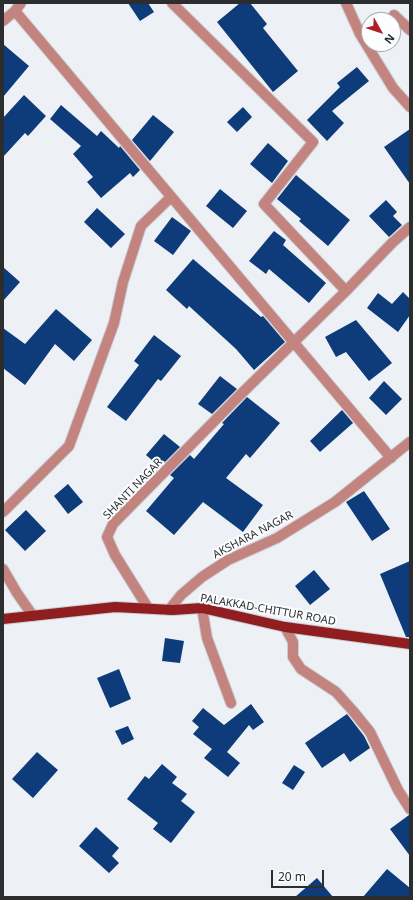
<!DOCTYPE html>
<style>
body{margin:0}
#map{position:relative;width:413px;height:900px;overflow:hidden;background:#edf0f5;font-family:"Noto Sans",sans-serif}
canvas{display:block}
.frame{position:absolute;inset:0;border:4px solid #2c2d2f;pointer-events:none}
.north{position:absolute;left:361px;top:12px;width:40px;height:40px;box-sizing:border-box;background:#fcfdff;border:1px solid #a9aaac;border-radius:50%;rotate:129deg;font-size:11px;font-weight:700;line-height:16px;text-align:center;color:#2c2d2f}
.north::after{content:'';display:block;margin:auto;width:14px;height:18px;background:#b11f26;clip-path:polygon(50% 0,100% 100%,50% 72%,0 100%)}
.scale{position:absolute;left:271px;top:870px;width:53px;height:18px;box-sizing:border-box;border:2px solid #2c2d2f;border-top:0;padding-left:5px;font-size:12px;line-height:14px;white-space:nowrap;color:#2c2d2f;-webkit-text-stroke:3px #fcfdff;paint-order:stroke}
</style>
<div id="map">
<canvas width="413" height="900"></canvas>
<div class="frame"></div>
<div class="north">N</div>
<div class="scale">20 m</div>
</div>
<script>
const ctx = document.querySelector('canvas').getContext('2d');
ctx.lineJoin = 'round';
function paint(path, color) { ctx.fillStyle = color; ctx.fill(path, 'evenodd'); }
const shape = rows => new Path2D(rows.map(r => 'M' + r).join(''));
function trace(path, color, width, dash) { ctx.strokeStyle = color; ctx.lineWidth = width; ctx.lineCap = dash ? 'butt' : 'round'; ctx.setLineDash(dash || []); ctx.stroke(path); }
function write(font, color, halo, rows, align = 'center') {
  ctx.font = font + ' "Noto Sans",sans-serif'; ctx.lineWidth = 4; ctx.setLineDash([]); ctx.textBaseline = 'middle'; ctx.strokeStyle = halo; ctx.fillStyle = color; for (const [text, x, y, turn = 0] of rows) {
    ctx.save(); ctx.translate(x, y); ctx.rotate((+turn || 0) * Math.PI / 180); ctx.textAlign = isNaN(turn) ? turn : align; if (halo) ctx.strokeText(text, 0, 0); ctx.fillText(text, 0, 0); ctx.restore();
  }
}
const building = shape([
 [128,3,148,3,154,12,140,21],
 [240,3,250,3,267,24,263,28,298,71,273,92,217,22],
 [3,44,29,66,3,97],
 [357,67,369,81,332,111,344,123,327,141,307,120,340,87,337,83],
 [24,95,46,116,28,136,25,133,3,157,3,118],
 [61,105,97,136,101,131,119,148,120,146,140,170,133,177,130,173,101,198,87,182,93,177,73,154,81,146,50,119],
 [243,107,252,117,237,132,227,122],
 [153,115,174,132,150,161,132,140],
 [410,129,410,184,384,147],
 [268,143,288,161,272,183,250,164],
 [296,175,350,220,328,246,299,221,301,219,277,199],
 [220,189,247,211,233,228,206,206],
 [386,200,397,212,393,216,402,225,389,237,369,216],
 [97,208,125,234,111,248,84,222],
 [172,217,191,231,173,255,154,241],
 [274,231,286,240,283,245,326,283,309,303,269,269,266,274,249,261],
 [193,259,261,317,263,316,285,342,254,370,236,349,189,306,187,309,166,290],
 [3,267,20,282,3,301],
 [403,292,410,299,410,315,398,332,367,308,378,293,392,304],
 [56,309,92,340,74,361,55,344,25,385,3,368,3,328,25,344],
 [356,320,392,363,369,381,346,352,336,357,325,337],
 [154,335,181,356,161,381,158,379,126,421,107,407,139,365,134,361],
 [220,376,237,389,212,414,198,404],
 [384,381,402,399,386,415,369,398],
 [247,397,280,423,250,458,246,454,226,478,263,505,243,532,203,502,174,535,146,511,174,478,170,475,190,455,194,459,224,424,222,423],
 [342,410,353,423,320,452,310,441],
 [164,434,180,447,160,467,146,455],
 [68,484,83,502,68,514,54,496],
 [364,491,390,529,372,541,346,502],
 [26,510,46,531,25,551,5,530],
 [410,561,410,637,406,637,380,574],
 [314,570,330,589,310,605,295,586],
 [165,638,184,641,180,663,162,661],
 [119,669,131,699,110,708,97,678],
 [251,704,264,722,253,730,249,725,227,752,240,763,228,777,204,758,212,749,193,734,199,727,192,721,203,708,224,725],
 [347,714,364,736,370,748,350,762,344,753,322,768,305,743],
 [128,726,134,739,122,745,115,731],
 [37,752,58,770,33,798,12,779],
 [162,764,177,777,172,783,187,794,181,801,195,812,171,843,153,829,158,823,127,799,145,776,149,779],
 [294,765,305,772,293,790,282,783],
 [409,815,410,815,410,856,390,829],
 [96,827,119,848,112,856,119,863,109,873,79,846],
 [387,869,410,888,410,897,363,897],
 [317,878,333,897,295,897]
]);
const minor = shape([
 [172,3,313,142,264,204,346,291],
 [346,3,360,34,393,88,410,107],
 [15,11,391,458],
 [394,15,410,30],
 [3,21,15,11,21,3],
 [3,512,69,446,114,323,123,282,141,226,171,197],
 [3,569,17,593,33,616],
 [148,608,115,555,107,537,113,524,240,395,346,291,392,243,410,227],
 [202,608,207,638,231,703],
 [169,610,181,595,202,577,228,560,277,538,335,502,410,442],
 [285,627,293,642,293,657,301,669,336,692,353,711,370,732,398,790,410,809]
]);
const major = shape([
 [3,619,115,607,173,610,202,608,285,627,410,644]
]);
const streetNames = [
 ["SHANTI NAGAR",133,489,-46],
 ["AKSHARA NAGAR",253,535,-28],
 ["PALAKKAD-CHITTUR ROAD",268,610,10]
];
paint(building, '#0e3b79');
trace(minor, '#cacdd1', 12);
trace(major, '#cacdd1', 12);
trace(minor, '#c3847f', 10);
trace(major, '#901e21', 10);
write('11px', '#2c2d2f', '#fcfdff', streetNames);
</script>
